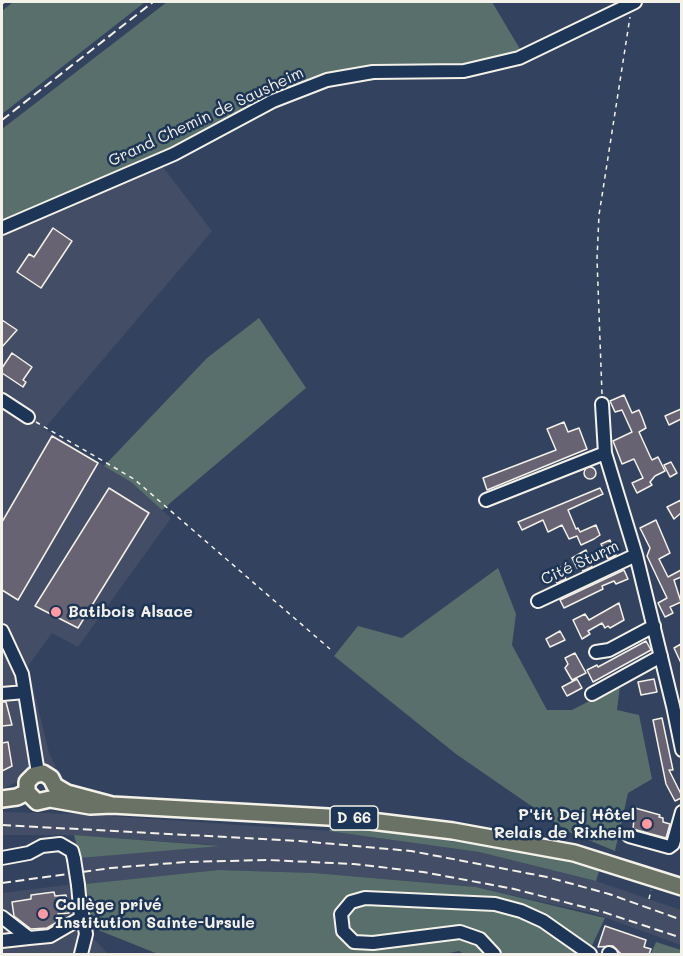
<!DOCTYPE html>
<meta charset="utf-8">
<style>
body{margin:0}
#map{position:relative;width:683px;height:956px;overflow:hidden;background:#33435f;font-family:Mali,sans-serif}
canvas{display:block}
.frame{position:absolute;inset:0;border:3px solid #f4f1e8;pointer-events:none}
</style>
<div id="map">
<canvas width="683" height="956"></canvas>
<div class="frame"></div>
</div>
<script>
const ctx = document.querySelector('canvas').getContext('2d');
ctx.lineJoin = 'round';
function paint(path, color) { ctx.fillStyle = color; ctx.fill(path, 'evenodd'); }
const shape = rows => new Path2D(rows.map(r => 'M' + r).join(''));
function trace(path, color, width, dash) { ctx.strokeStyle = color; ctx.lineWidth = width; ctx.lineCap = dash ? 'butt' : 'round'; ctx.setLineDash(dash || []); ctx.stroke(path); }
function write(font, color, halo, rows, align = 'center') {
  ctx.font = font + ' Mali,sans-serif'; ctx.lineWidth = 5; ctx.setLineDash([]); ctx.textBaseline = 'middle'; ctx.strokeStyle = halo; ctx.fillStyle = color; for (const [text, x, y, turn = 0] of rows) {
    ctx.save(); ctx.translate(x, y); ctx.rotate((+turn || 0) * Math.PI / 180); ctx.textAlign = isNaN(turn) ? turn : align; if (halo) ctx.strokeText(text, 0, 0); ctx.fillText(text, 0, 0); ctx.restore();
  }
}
const built = shape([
 [155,157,212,231,44,429,131,482,171,518,78,647,52,633,28,666,49,753,56,767,26,771,19,781,2,789,2,223],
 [2,812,78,814,328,831,479,852,596,881,681,910,681,945,592,913,476,887,314,873,218,870,85,884,80,858,215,845,74,835,2,835],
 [75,884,90,935,108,954,2,954,2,893]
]);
const green = shape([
 [13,2,145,2,2,114,2,11],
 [167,2,492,2,520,49,502,57,456,65,363,68,2,223,2,129],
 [259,318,306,388,162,510,131,482,104,466,207,358],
 [498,568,516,614,512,645,547,710,572,710,620,685,617,710,639,715,652,779,628,793,615,851,569,832,456,754,334,656,358,626,402,638],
 [341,825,545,855,599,871,596,881,479,852,328,831],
 [74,835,220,846,80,858],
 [218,870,314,873,476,887,605,918,588,954,464,954,459,951,444,954,158,954,93,928,87,918,85,884],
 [656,942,681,950,681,954,651,954]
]);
const building = shape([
 [53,228,72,241,41,288,17,272,29,254,34,257,53,228],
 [2,320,17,330,2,347,2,320],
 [12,353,32,367,23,380,26,382,23,387,2,373,2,368,12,353],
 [624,395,632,413,639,410,642,417,646,428,639,432,650,456,652,460,658,457,665,471,655,476,650,482,652,485,637,493,632,483,643,478,634,459,622,464,613,441,632,432,622,410,615,412,610,401,624,395],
 [681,409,681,419,669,425,665,416,681,409],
 [564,422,568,432,579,428,587,449,487,490,483,478,556,450,547,429,564,422],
 [52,436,98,463,18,600,2,590,2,522,52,436],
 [671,462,677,473,670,477,664,465,671,462],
 '584 473a6 6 0 1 1 12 0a6 6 0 1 1-12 0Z',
 [109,488,149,513,78,628,35,606,109,488],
 [600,488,603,494,568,510,576,529,578,528,580,532,596,525,600,535,594,539,581,545,577,536,569,539,562,525,548,532,543,520,522,530,518,522,600,488],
 [681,500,681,513,674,519,667,507,681,500],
 [656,520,670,553,659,559,668,577,681,570,681,577,674,580,681,602,670,607,673,613,665,617,658,603,667,598,647,556,650,548,640,528,656,520],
 [610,540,616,555,608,559,601,544,610,540],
 [586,550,592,567,583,571,581,566,577,568,572,558,586,550],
 [560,567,566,579,557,583,551,571,560,567],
 [624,570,628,579,616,584,614,581,602,586,603,589,564,608,560,600,624,570],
 [619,603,624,620,610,628,608,626,605,628,602,623,588,631,590,634,582,639,573,620,585,614,589,620,619,603],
 [560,631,565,640,550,647,546,639,560,631],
 [646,641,651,650,593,682,587,670,597,665,598,667,646,641],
 [681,644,681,663,674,648,681,644],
 [575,653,586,673,572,680,565,668,568,664,565,658,575,653],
 [577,679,582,688,567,696,562,687,577,679],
 [654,679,657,692,641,695,638,682,654,679],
 [2,702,6,702,12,725,2,726,2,702],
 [662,718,673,770,669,770,681,794,681,798,675,801,666,784,653,720,662,718],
 [8,742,12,766,2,771,2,743,8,742],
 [635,808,660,815,659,817,663,818,663,822,670,824,666,838,633,829,635,808],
 [54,892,55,896,66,895,69,913,58,914,59,921,47,928,31,929,14,916,12,902,31,899,31,895,54,892],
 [605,926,646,940,644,947,651,949,649,954,621,954,613,946,598,947,605,926]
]);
const path = shape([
 [2,4,5,2],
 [602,394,597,259,599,215,630,17],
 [36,422,134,479,330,649],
 [649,899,651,890]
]);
const minor = shape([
 [2,228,174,154,273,101,327,80,373,72,464,71,519,58,635,2],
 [2,400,28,417],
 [602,404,605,453,636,555,673,706,682,750],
 [486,500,605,453],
 [538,601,636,555],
 [2,631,22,674,38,773],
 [596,652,609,650,654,626],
 [2,694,25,692],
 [592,694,661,656],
 [629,836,669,847,673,844,682,812],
 [2,858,29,853,42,846,60,844,72,851,74,859],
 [2,917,29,938,50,936,81,918,78,885],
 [2,941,29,938],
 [609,953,611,954],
 [81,954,86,934,82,913],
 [494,954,480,939,460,932,373,943,354,942,343,931,341,914,351,902,365,898,495,904,521,911,543,921,590,954]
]);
const major = shape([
 [2,799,17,797,27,792],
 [112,805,90,806,50,799,37,802,27,792,27,782,34,775,43,773,51,778,55,786,67,793,112,805,346,818,453,831,574,853,682,887]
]);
const rail = shape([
 [2,120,153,2],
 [2,825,300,841,411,851,547,877,609,894,682,920],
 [2,883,111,868,186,862,268,860,354,864,423,872,514,889,603,912,682,938]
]);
const minorBridge = shape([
 [74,859,78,885]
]);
const markers = [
 [56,612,6,"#ff9aa2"],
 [647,824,6,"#ff9aa2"],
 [43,914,6,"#ff9aa2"]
];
const shields = [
 [354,818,48]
];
const shieldNames = [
 ["D 66",354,818]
];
const streetNames = [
 ["Grand Chemin de Sausheim",206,117,-25],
 ["Cité Sturm",580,563,-25]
];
const poiNames = [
 ["Batibois Alsace",68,612],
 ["P'tit Dej Hôtel",635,815,"right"],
 ["Relais de Rixheim",635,833,"right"],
 ["Collège privé",55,905],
 ["Institution Sainte-Ursule",55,923]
];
paint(built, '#434d65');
paint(green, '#586f6b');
paint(building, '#676373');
trace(building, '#f4f1e8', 1.5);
trace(minor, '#f4f1e8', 16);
trace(major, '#f4f1e8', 20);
trace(path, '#f4f1e8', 1.5, [4.5, 4.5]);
trace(minor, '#1d3557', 12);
trace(major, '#6a7165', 15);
trace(rail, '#f4f1e8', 2, [9, 4.5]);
trace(minorBridge, '#f4f1e8', 16, []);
trace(minorBridge, '#1d3557', 12);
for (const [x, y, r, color] of markers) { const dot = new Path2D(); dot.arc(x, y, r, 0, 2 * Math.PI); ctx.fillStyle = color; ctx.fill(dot); trace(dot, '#1d3557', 2); }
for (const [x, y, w] of shields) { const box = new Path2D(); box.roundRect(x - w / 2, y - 12, w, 24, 4.5); ctx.fillStyle = '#1d3557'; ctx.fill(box); trace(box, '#f4f1e8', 1.5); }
write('bold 15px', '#f4f1e8', null, shieldNames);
write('16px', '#f4f1e8', '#1d3557', streetNames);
write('bold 16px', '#f4f1e8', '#1d3557', poiNames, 'left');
</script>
